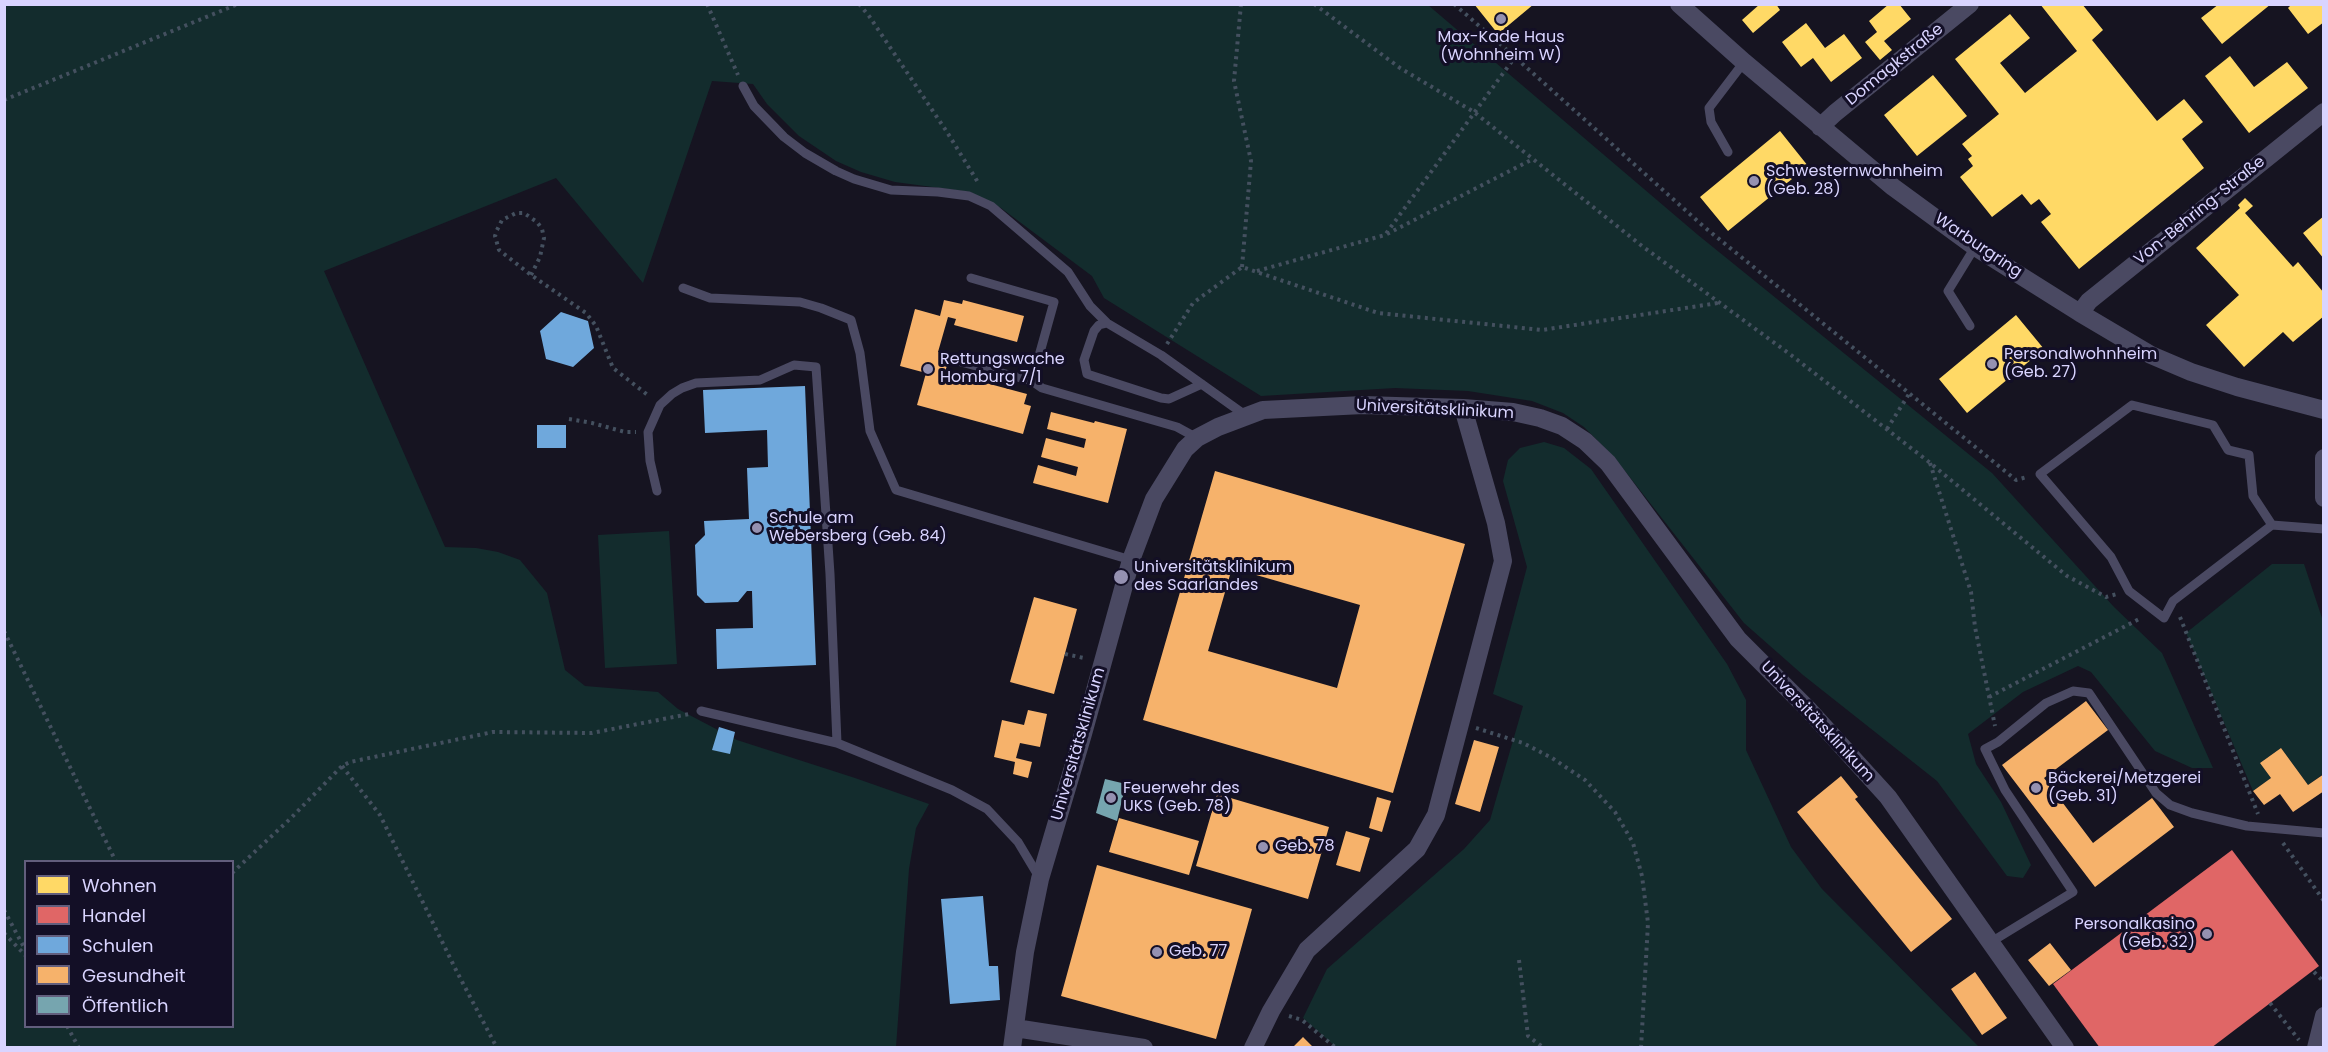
<!DOCTYPE html>
<meta charset="utf-8">
<style>
body{margin:0}
#map{position:relative;width:2328px;height:1052px;overflow:hidden;background:#161421;font-family:Poppins,sans-serif}
canvas{display:block}
.frame{position:absolute;inset:0;border:6px solid #d9d4ff;pointer-events:none}
.legend{position:absolute;left:24px;top:860px;width:210px;height:168px;box-sizing:border-box;background:#130f26;border:2px solid #625e7d;margin:0;padding:8px 10px;list-style:none;font-size:18px;color:#d9d4ff}
.legend li{display:flex;align-items:center;gap:12px;height:30px}
.legend b{width:30px;border:2px solid #625e7d}
</style>
<div id="map">
<canvas width="2328" height="1052"></canvas>
<div class="frame"></div>
<ul class="legend">
<li><b style="height:16px;background:#ffd966"></b>Wohnen</li>
<li><b style="height:16px;background:#e06666"></b>Handel</li>
<li><b style="height:16px;background:#6fa8dc"></b>Schulen</li>
<li><b style="height:16px;background:#f6b26b"></b>Gesundheit</li>
<li><b style="height:16px;background:#76a5af"></b>Öffentlich</li>
</ul>
</div>
<script>
const ctx = document.querySelector('canvas').getContext('2d');
ctx.lineJoin = 'round';
function paint(path, color) { ctx.fillStyle = color; ctx.fill(path, 'evenodd'); }
const shape = rows => new Path2D(rows.map(r => 'M' + r).join(''));
function trace(path, color, width, dash) { ctx.strokeStyle = color; ctx.lineWidth = width; ctx.lineCap = dash ? 'butt' : 'round'; ctx.setLineDash(dash || []); ctx.stroke(path); }
function write(font, color, halo, rows, align = 'center') {
  ctx.font = font + ' Poppins,sans-serif'; ctx.lineWidth = 6; ctx.setLineDash([]); ctx.textBaseline = 'middle'; ctx.strokeStyle = halo; ctx.fillStyle = color; for (const [text, x, y, turn = 0] of rows) {
    ctx.save(); ctx.translate(x, y); ctx.rotate((+turn || 0) * Math.PI / 180); ctx.textAlign = isNaN(turn) ? turn : align; if (halo) ctx.strokeText(text, 0, 0); ctx.fillText(text, 0, 0); ctx.restore();
  }
}
const green = shape([
 [5,5,1428,5,1698,235,1992,473,2114,607,2162,653,2213,768,2192,768,2155,751,2091,672,2078,666,2023,692,1968,734,1976,764,2001,802,2031,865,2023,878,2007,876,1937,781,1803,675,1744,623,1614,457,1584,427,1563,413,1532,401,1468,391,1395,388,1261,396,1104,298,1092,276,1001,208,970,192,895,182,861,172,836,161,799,136,767,104,753,84,712,81,643,283,556,178,324,271,445,547,476,548,498,552,520,560,547,593,565,670,585,686,658,692,678,709,737,740,855,778,929,804,916,828,909,869,896,1047,5,1048],
 [26,862,232,862,232,1026,26,1026],
 [1544,442,1564,448,1591,469,1727,664,1746,700,1746,750,1791,847,1822,889,1979,1047,1337,1048,1303,1018,1327,969,1464,849,1490,820,1523,706,1493,694,1527,567,1503,481,1508,460,1520,448],
 [669,531,677,664,605,668,598,535],
 [2272,564,2304,564,2323,621,2323,774,2308,785,2281,748,2260,763,2271,778,2253,791,2186,633]
]);
const homes = shape([
 [1474,4,1534,4,1498,34],
 [1760,4,1776,4,1780,10,1753,33,1742,20],
 [1889,4,1899,4,1911,19,1884,41,1892,50,1880,60,1865,42,1877,32,1869,21],
 [2040,4,2082,4,2103,30,2092,40,2157,121,2184,99,2203,122,2182,139,2204,168,2079,269,2041,222,2051,214,2039,199,2031,205,2022,194,1992,217,1960,177,1973,166,1968,159,1972,156,1962,144,1999,114,1955,59,2010,14,2030,38,2000,63,2025,93,2077,51],
 [2219,4,2271,4,2222,44,2201,18],
 [2292,4,2324,4,2324,22,2308,34,2288,8],
 [1806,23,1825,48,1844,34,1862,58,1831,82,1813,58,1801,67,1782,42],
 [2230,56,2254,87,2287,62,2308,88,2249,133,2205,76],
 [1933,75,1967,116,1917,156,1884,115],
 [1780,131,1808,166,1728,231,1700,197],
 [2245,198,2253,206,2245,213,2293,267,2298,262,2324,293,2324,316,2293,342,2283,332,2244,367,2206,325,2239,295,2196,248,2240,208,2238,205],
 [2324,216,2324,259,2303,233],
 [2016,315,2044,349,1967,413,1939,379]
]);
const shops = shape([
 [2232,850,2319,966,2211,1048,2100,1048,2053,984]
]);
const schools = shape([
 [561,312,588,321,594,348,573,367,546,359,540,331],
 [805,386,816,665,717,669,716,629,753,628,752,591,747,591,738,602,705,603,697,595,695,545,705,535,704,521,749,519,747,468,768,467,767,430,705,433,703,390],
 [537,425,566,425,566,448,537,448],
 [719,727,735,732,730,754,712,750],
 [983,896,989,966,998,966,1000,1000,950,1004,941,899]
]);
const health = shape([
 [944,300,962,304,963,300,1024,316,1017,342,954,325,956,319,948,317,938,352,950,356,945,372,1027,394,1024,404,1031,406,1023,434,917,405,926,373,900,366,915,309,940,316],
 [1051,412,1094,423,1095,421,1127,429,1108,503,1033,483,1038,465,1076,476,1078,467,1041,457,1046,438,1084,448,1086,439,1047,429],
 [1215,471,1465,544,1393,793,1143,720],
 [1232,568,1360,605,1337,688,1208,651],
 [1034,597,1077,609,1054,694,1010,682],
 [2086,701,2108,730,2044,778,2093,843,2152,798,2174,827,2095,887,2002,765],
 [1028,710,1047,714,1040,747,1020,743,1016,758,1032,762,1028,778,1013,774,1015,762,994,757,1002,720,1024,725],
 [1474,740,1499,747,1480,812,1455,804],
 [2281,748,2308,785,2324,774,2324,791,2293,812,2280,794,2264,805,2253,791,2271,778,2260,763],
 [1841,776,1858,797,1855,799,1952,919,1911,952,1797,812],
 [1217,794,1329,827,1308,899,1196,866],
 [1377,797,1391,801,1382,832,1369,828],
 [1119,818,1199,841,1189,875,1109,852],
 [1346,831,1370,838,1360,872,1336,865],
 [1097,865,1252,909,1216,1039,1061,996],
 [2050,943,2071,970,2049,986,2028,960],
 [1975,972,2007,1018,1982,1035,1951,989],
 [1303,1037,1314,1048,1292,1048]
]);
const public = shape([
 [1105,779,1126,784,1117,821,1096,813]
]);
const path = shape([
 [707,4,738,75],
 [859,4,869,16,947,132,979,184],
 [1241,4,1234,81,1251,161,1242,267],
 [1314,4,1400,68,1474,112,1642,246,1791,355,1929,462,2067,576,2106,597,2117,594],
 [1454,4,1515,57,1703,226,2016,480,2027,477],
 [4,100,238,4],
 [1387,234,1533,159],
 [1257,271,1385,235,1515,57],
 [531,275,540,257,544,238,542,229,537,222,524,213,516,213,502,220,497,230,495,236,499,250,531,275,586,313,596,326,613,368,649,396],
 [1167,344,1193,303,1242,267,1378,313,1542,330,1718,303],
 [569,419,592,423,625,432,636,432],
 [1887,429,1909,394],
 [1930,463,1971,592,1975,627,1995,726],
 [2180,617,2258,814],
 [4,631,116,862],
 [1065,654,1084,658],
 [1989,697,2141,618],
 [1476,728,1523,743,1552,758,1585,780,1615,812,1633,843,1642,876,1648,923,1641,1048],
 [342,766,380,815,457,972,497,1048],
 [2283,843,2324,901],
 [232,873,290,819,342,766,350,762,493,732,592,733,689,714],
 [4,910,26,951],
 [4,933,26,956],
 [1519,960,1528,1036,1544,1048],
 [2314,972,2324,982],
 [2270,1003,2299,1040],
 [1289,1016,1302,1020,1336,1048],
 [67,1026,79,1048]
]);
const service = shape([
 [743,86,754,106,784,137,805,153,836,171,854,179,891,190,938,192,969,196,991,206,1068,272,1090,306,1107,323,1161,355,1245,415],
 [1728,152,1711,122,1709,108,1744,62],
 [971,278,1054,302,1032,381],
 [683,288,710,298,800,302,821,308,851,320,860,353,870,431,896,490,1131,560],
 [1107,323,1099,325,1094,331,1084,360,1087,374,1161,398,1169,399,1202,384],
 [1970,326,1948,291,1975,247],
 [961,362,1032,381,1042,388,1177,427,1197,438],
 [657,491,650,461,648,432,660,405,672,394,682,388,696,383,760,380,794,365,816,367,830,574,837,743],
 [2272,525,2253,496,2249,455,2228,450,2213,425,2132,405,2040,474,2111,557,2129,591,2164,618,2173,601,2272,525,2324,529],
 [701,711,837,743,952,790,987,809,1018,842,1039,877],
 [1991,942,2073,892,2005,790,1985,749,1998,742,2046,703,2073,691,2089,693,2156,793,2170,805,2192,813,2247,826,2324,833]
]);
const minor = shape([
 [1679,4,1744,62,1893,187,1975,247,2080,313,2151,355,2191,372,2237,387,2324,410],
 [1820,127,1835,113,1970,4],
 [2080,313,2089,301,2324,112],
 [2324,458,2324,498],
 [1015,1028,1144,1048],
 [1012,1048,1025,952,1040,879,1083,734,1131,560,1154,499,1185,449,1197,438,1218,427,1263,410,1363,405,1463,408,1513,412,1540,418,1562,426,1585,441,1608,463,1738,639,1808,709,1888,797,2065,1048],
 [1253,1048,1271,1011,1307,950,1417,849,1436,815,1503,561,1496,523,1463,408],
 [2316,1048,2324,1016]
]);
const markers = [
 [1501,19,6,"#9591b1"],
 [1754,181,6,"#9591b1"],
 [1992,364,6,"#9591b1"],
 [928,369,6,"#9591b1"],
 [757,528,6,"#9591b1"],
 [1121,577,8,"#9591b1"],
 [2036,788,6,"#9591b1"],
 [1111,798,6,"#9591b1"],
 [1263,847,6,"#9591b1"],
 [2207,934,6,"#9591b1"],
 [1157,952,6,"#9591b1"]
];
const poiNames = [
 ["Max-Kade Haus",1501,38,"center"],
 ["(Wohnheim W)",1501,56,"center"],
 ["Schwesternwohnheim",1766,172],
 ["(Geb. 28)",1766,190],
 ["Personalwohnheim",2004,355],
 ["(Geb. 27)",2004,373],
 ["Rettungswache",940,360],
 ["Homburg 7/1",940,378],
 ["Schule am",769,519],
 ["Webersberg (Geb. 84)",769,537],
 ["Universitätsklinikum",1134,568],
 ["des Saarlandes",1134,586],
 ["Bäckerei/Metzgerei",2048,779],
 ["(Geb. 31)",2048,797],
 ["Feuerwehr des",1123,789],
 ["UKS (Geb. 78)",1123,807],
 ["Geb. 78",1275,847],
 ["Personalkasino",2195,925,"right"],
 ["(Geb. 32)",2195,943,"right"],
 ["Geb. 77",1169,952]
];
const streetNames = [
 ["Domagkstraße",1895,65,-39],
 ["Von-Behring-Straße",2200,211,-39],
 ["Warburgring",1978,246,34],
 ["Universitätsklinikum",1435,410,3],
 ["Universitätsklinikum",1817,722,47],
 ["Universitätsklinikum",1079,744,-74]
];
paint(green, '#132c2d');
paint(homes, '#ffd966');
paint(shops, '#e06666');
paint(schools, '#6fa8dc');
paint(health, '#f6b26b');
paint(public, '#76a5af');
trace(path, '#44505f', 4, [3, 4.5]);
trace(service, '#4a4962', 9);
trace(minor, '#4a4962', 18);
for (const [x, y, r, color] of markers) { const dot = new Path2D(); dot.arc(x, y, r, 0, 2 * Math.PI); ctx.fillStyle = color; ctx.fill(dot); trace(dot, '#130f26', 2); }
write('16px', '#d9d4ff', '#130f26', poiNames, 'left');
write('16px', '#d9d4ff', '#130f26', streetNames);
</script>
